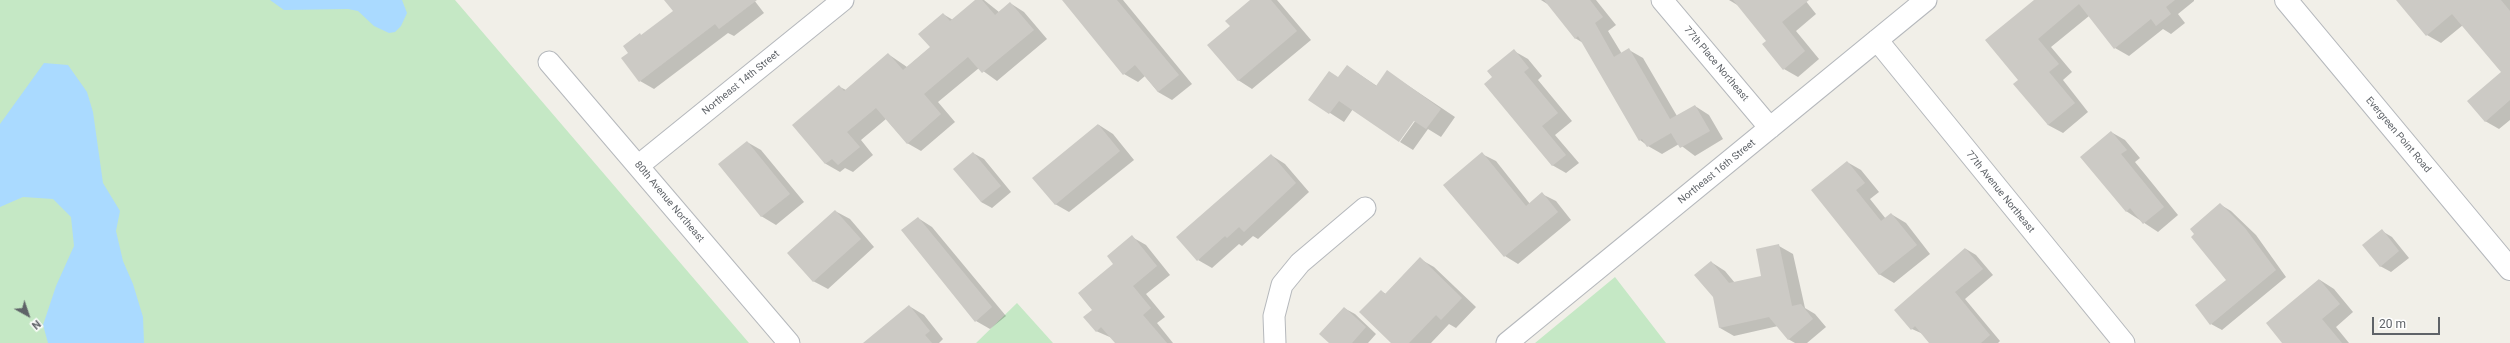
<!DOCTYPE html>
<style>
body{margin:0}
#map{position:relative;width:2510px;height:343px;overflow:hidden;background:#f1efe8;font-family:Roboto,sans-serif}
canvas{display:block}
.north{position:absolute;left:8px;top:295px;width:40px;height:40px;-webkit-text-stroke:3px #fff;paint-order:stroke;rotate:140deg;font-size:11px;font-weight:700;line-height:16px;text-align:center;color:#5f6368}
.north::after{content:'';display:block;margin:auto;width:14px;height:18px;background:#5f6368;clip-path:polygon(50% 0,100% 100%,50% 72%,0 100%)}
.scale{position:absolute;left:2372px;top:317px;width:68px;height:18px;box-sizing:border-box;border:2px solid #5f6368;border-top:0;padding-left:5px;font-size:12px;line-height:14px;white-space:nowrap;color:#5f6368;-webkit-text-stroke:3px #fff;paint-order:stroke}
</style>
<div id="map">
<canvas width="2510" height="343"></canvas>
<div class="north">N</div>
<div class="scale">20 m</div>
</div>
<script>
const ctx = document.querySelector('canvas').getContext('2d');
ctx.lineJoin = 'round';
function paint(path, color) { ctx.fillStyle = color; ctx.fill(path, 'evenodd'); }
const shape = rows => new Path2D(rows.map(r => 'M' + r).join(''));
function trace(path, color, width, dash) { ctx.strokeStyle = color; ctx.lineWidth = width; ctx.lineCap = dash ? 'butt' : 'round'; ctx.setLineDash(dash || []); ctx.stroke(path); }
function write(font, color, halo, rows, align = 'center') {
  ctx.font = font + ' Roboto,sans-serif'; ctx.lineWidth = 3; ctx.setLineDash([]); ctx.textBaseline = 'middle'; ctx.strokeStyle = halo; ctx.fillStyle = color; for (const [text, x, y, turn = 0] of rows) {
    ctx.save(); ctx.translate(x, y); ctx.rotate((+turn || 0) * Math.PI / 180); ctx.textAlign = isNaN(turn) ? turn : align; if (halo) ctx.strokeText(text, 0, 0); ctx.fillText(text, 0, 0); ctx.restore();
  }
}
const green = shape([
 [0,0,455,0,749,343,0,343],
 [1615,277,1666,343,1535,343],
 [1017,303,1053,343,976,343]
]);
const water = shape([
 [270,0,402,0,407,13,401,26,395,32,389,33,374,26,358,11,348,9,284,10],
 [44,63,68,65,87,92,93,112,103,183,120,211,116,231,123,261,133,284,143,317,144,343,48,343,43,325,56,286,74,246,71,217,53,199,23,197,0,207,0,124]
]);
const shadow = shape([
 [671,0,754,0,764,13,734,36,728,33,654,89,640,81,642,36,674,12],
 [977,0,984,0,999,12,1010,3,1024,12,1047,39,997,81,979,68,938,102,955,122,921,151,907,143,886,119,861,140,873,155,853,172,845,168,840,172,826,164,794,125,840,87,846,90,888,54,907,67,931,47,943,14,953,20],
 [1078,0,1123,0,1192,84,1172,100,1158,92,1145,76,1138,82,1124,74],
 [1252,0,1277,0,1311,40,1252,89,1238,80,1231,26],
 [1541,0,1596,0,1616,25,1608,31,1622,54,1629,50,1643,58,1677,116,1695,106,1709,115,1723,139,1695,156,1679,144,1662,154,1648,146,1640,140,1583,43,1575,38,1549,5],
 [1729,0,1805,0,1816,14,1796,31,1819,59,1798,77,1784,69,1767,41,1739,6],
 [2036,0,2194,0,2194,1,2178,14,2185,23,2171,34,2163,29,2129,56,2115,48,2089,16,2051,47,2072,72,2063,80,2088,112,2063,133,2048,125,2019,80],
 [2412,0,2510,0,2510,120,2499,129,2485,121,2503,72,2463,25,2441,43,2427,35],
 [1514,51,1528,59,1542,76,1538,80,1572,121,1555,135,1579,163,1566,173,1552,165,1494,77],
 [1347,66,1377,86,1388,72,1455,117,1441,137,1428,129,1413,150,1400,142,1418,117,1353,109,1344,122,1310,100,1338,78],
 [1099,125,1113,134,1134,160,1069,212,1055,204],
 [2111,132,2125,140,2140,158,2135,162,2178,215,2158,232,2126,211],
 [747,142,761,150,804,202,776,225,761,216],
 [973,153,984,159,1011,192,992,208,981,202],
 [1482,154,1496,161,1530,204,1542,194,1556,201,1571,220,1518,264,1505,256],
 [1271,155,1285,164,1309,192,1258,239,1253,236,1242,246,1239,244,1212,268,1198,260],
 [1847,162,1861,170,1879,192,1870,199,1886,219,1891,214,1906,223,1930,254,1894,283,1879,274],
 [2221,205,2231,211,2256,235,2286,277,2222,330,2211,324,2227,280],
 [835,211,850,219,874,247,828,289,813,281],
 [918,218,932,227,1006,316,990,329,976,321],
 [2382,231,2392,237,2409,258,2391,272,2380,266],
 [1132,237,1146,245,1170,275,1146,294,1165,317,1157,323,1173,343,1116,343,1112,338,1096,331,1094,310,1115,264],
 [1779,246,1793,254,1805,308,1815,314,1826,327,1807,343,1795,343,1788,339,1778,326,1734,336,1720,328,1711,262,1725,271,1735,283,1763,277],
 [1966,249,1976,255,1993,275,1965,299,2000,341,1998,343,1931,343,1923,334,1912,329,1895,310],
 [1420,259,1434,267,1476,307,1456,328,1449,324,1431,343,1392,343,1381,291,1386,294],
 [2320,280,2334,289,2353,312,2336,327,2349,343,2283,343],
 [909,306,924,315,943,339,939,343,864,343],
 [1344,308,1355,314,1376,334,1368,343,1330,343]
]);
const building = shape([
 [664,0,757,0,719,29,715,24,639,82,621,58,628,53,623,46,640,33,641,35,673,11],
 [975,0,982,0,995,15,1010,2,1034,30,982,73,968,57,924,94,941,114,907,144,876,108,847,132,860,147,838,165,832,159,825,164,792,125,839,85,844,91,888,53,903,70,930,47,918,34,943,13,950,21],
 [1062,0,1117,0,1179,75,1158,92,1135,65,1123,75],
 [1250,0,1271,0,1297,31,1238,81,1207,45,1230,26,1225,21],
 [1544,0,1590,0,1603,17,1595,23,1614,57,1629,48,1670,119,1695,105,1710,131,1680,148,1671,133,1647,147,1642,139,1639,141,1578,36,1575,39],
 [1733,0,1809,0,1782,22,1805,51,1783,70,1762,44,1766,41],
 [2034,0,2175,0,2166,7,2171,14,2156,26,2151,19,2114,49,2079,4,2038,39,2059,64,2049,72,2075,103,2048,125,2013,84,2018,80,1985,40],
 [2396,0,2501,0,2510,11,2510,100,2485,122,2467,101,2501,72,2452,14,2426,36],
 [1514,49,1529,68,1524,72,1558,113,1542,126,1566,155,1552,166,1484,84,1492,77,1487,71],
 [1347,65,1376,86,1387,70,1441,109,1426,129,1414,121,1399,142,1339,101,1329,114,1308,100,1329,71,1338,77],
 [1098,124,1120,151,1055,205,1032,178],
 [2111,131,2127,150,2121,154,2164,207,2143,224,2130,208,2126,212,2080,157],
 [747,141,790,194,761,217,718,164],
 [973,152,1001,186,981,202,953,169],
 [1482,152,1526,206,1542,192,1558,212,1504,257,1443,185],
 [1271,154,1296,183,1244,232,1239,227,1227,238,1225,236,1197,261,1176,237],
 [1847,161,1865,183,1856,190,1881,221,1891,213,1917,245,1879,275,1811,190],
 [2220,203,2245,228,2276,270,2210,325,2195,305,2226,280,2191,237,2194,234,2190,229],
 [835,210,861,239,813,282,787,253],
 [918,217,992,307,975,322,901,230],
 [2382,229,2399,251,2380,267,2362,245],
 [1132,235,1157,266,1133,286,1151,308,1143,315,1167,343,1115,343,1101,327,1096,332,1083,317,1092,310,1078,293,1113,264,1107,256],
 [1779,244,1792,306,1801,304,1813,319,1788,340,1769,317,1719,328,1713,297,1694,275,1711,261,1729,283,1761,276,1756,249],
 [1965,248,1983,269,1955,292,1990,335,1981,343,1929,343,1915,326,1911,330,1894,310],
 [1420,257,1462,298,1441,320,1436,315,1409,343,1391,343,1359,312,1381,290,1385,294],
 [2319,279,2340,304,2322,319,2342,343,2282,343,2266,323],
 [909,305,930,331,925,335,932,343,863,343],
 [1344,307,1366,327,1352,343,1329,343,1319,334]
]);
const minor = shape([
 [1662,0,1770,128],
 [1877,40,2124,343],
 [549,62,789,343],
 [638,166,843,0],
 [1275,343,1274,316,1282,285,1300,263,1365,208],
 [1507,343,1926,0]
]);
const tertiary = shape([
 [2286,0,2510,269]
]);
const streetNames = [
 ["77th Place Northeast",1716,64,50],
 ["Northeast 14th Street",741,83,-39],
 ["Evergreen Point Road",2398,135,50],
 ["Northeast 16th Street",1717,172,-39],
 ["77th Avenue Northeast",2000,192,51],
 ["80th Avenue Northeast",669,202,50]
];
paint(green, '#c5e8c5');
paint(water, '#aadaff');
paint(shadow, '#0003');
paint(building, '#cccac5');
trace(minor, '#b5b8bc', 23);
trace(tertiary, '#b5b8bc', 24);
trace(minor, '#fff', 21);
trace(tertiary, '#fff', 22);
write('10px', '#5f6368', '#fff', streetNames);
</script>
